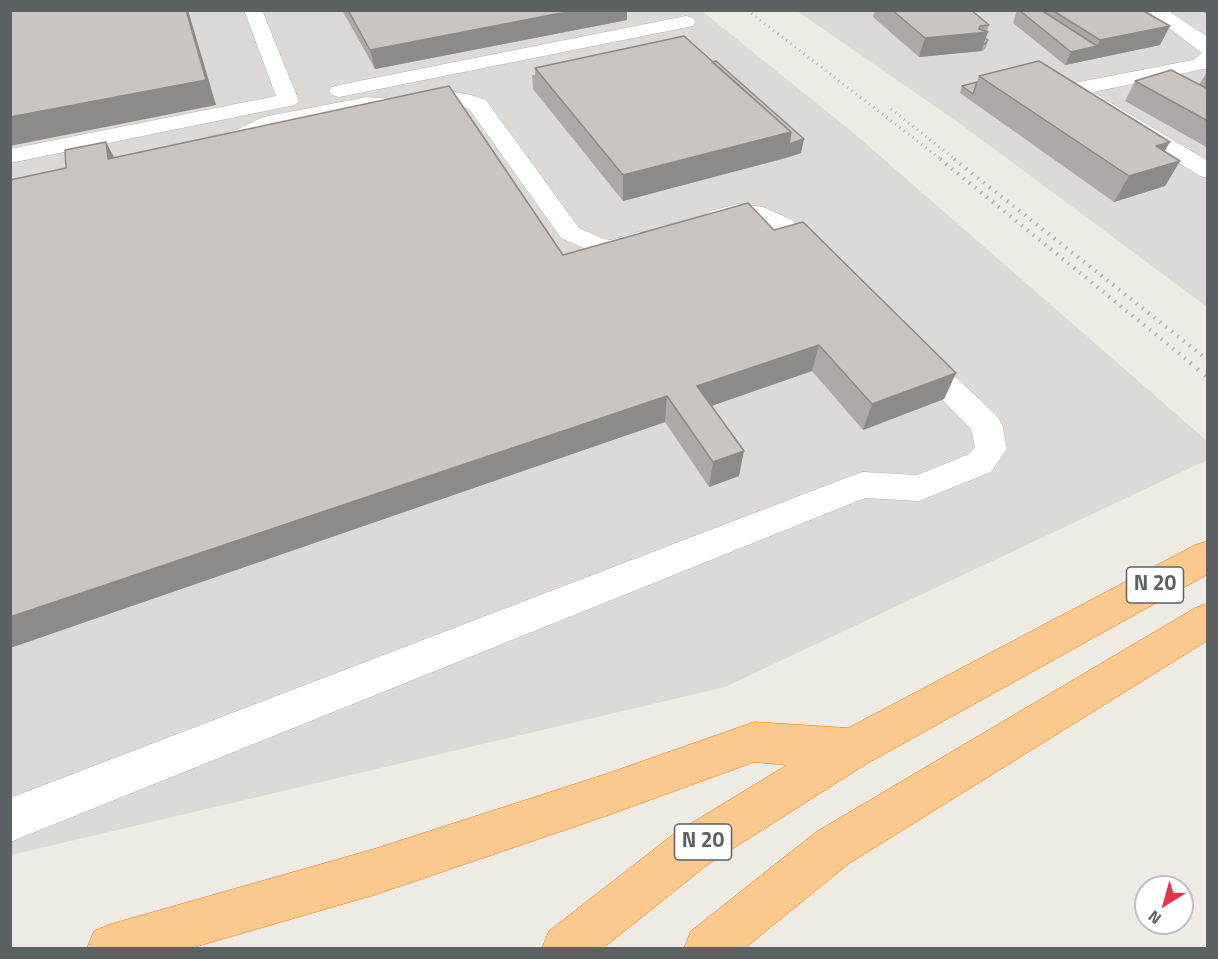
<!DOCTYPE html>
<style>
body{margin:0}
#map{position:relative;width:1218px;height:959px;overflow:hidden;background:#eeeae4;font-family:"Titillium Web",sans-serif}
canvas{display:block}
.frame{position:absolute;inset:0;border:12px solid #5c6164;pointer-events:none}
.north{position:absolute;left:1134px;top:875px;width:60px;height:60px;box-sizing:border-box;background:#fff;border:2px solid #bec0c1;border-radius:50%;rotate:217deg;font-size:16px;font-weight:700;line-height:24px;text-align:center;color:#5c6164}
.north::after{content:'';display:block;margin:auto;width:21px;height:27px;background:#e83047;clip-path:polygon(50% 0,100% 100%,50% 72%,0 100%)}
</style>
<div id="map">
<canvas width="1218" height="959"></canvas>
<div class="frame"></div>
<div class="north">N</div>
</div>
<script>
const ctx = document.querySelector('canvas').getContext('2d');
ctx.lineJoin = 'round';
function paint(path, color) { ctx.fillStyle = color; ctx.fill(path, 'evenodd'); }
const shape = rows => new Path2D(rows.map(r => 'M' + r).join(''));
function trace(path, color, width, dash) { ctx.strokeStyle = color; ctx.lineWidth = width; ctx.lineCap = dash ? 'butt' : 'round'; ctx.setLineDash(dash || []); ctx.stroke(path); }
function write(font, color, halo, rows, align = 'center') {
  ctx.font = font + ' "Titillium Web",sans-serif'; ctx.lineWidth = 6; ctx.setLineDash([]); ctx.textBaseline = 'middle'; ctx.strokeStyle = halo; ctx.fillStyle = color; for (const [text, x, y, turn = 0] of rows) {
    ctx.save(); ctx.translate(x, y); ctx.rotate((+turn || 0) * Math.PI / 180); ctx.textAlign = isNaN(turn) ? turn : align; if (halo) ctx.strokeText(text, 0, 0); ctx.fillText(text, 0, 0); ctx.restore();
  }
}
const industrial = shape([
 [10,11,702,11,856,135,1207,441,1207,460,725,687,11,855],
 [797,11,1207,11,1207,307,962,125]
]);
const minor = shape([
 [244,10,262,10,299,101,295,105,10,163,10,149,276,96,244,10],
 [1145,10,1167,10,1208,37,1208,68,1093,92,1208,161,1208,178,1200,176,1067,93,1064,89,1067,85,1074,83,1193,60,1202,53,1145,10],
 [686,16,693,18,695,22,693,26,339,97,332,95,329,91,332,87,339,85,686,16],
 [448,91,471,95,486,100,579,228,604,239,611,240,638,232,647,235,651,240,647,245,612,256,599,255,561,238,470,110,460,105,448,103,409,112,367,109,270,129,252,140,216,149,208,147,205,142,208,137,236,130,263,117,367,97,409,100,448,91],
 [737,204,763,207,792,220,829,258,825,264,816,266,807,264,774,230,749,219,738,218,716,224,707,222,704,217,707,212,737,204],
 [917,347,927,350,997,416,1002,424,1007,449,991,472,919,501,865,498,10,842,10,798,851,476,863,472,917,475,969,454,975,447,971,429,907,364,902,357,907,350,917,347]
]);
const highway = shape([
 [1208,541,1208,574,866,764,707,865,603,948,542,948,549,931,675,833,787,765,754,762,603,817,374,895,191,948,87,948,94,931,111,924,374,849,603,775,754,722,848,728,1195,545,1208,541],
 [1208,603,1208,640,848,864,745,948,684,948,691,931,816,832,1195,608,1208,603]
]);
const railFar2 = shape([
 [747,10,942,160],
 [891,109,956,160]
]);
const railFar1 = shape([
 [940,159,1192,364],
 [954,159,1208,360]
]);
const rail = shape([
 [1190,363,1208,378]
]);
const wall = shape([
 [342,10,627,10,627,20,375,69],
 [875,10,971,10,989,25,985,38,988,40,986,47,983,51,919,57,873,17],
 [1017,10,1142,10,1160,45,1065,65,1013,23],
 [1205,10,1208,10,1208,15,1204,13],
 [684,36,801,153,623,201,533,89,532,75,535,75,535,68],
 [1208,70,1208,148,1125,101,1135,81,1199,85],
 [979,76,1170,142,1164,151,1180,161,1165,186,1114,202,960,93,962,86,977,82],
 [106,142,114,158,563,255,774,230,956,373,944,399,863,430,812,371,711,406,739,476,709,487,665,422,10,648,10,180,66,168]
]);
const shadedWall = shape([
 [186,10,188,10,216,105,10,146,10,117],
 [577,10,627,10,627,20,375,69,370,50],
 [1170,26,1160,45,1065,65,1071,52,1097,46,1100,40],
 [988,32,981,51,919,57,925,38],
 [791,132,786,158,623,201,623,175],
 [804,139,801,153,786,158,789,144],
 [106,142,119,167,108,159],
 [1170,142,1155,167,1156,146],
 [1180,161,1165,186,1114,202,1129,176],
 [819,345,812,371,694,412,697,386],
 [956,373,944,399,863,430,872,404],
 [667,396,665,422,10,648,10,617],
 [744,451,739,476,709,487,713,462]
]);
const building = shape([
 [10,10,186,10,206,80,10,117,10,10],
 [348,10,577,10,370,50,348,10],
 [892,10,971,10,989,25,980,26,979,29,988,32,925,38,892,10],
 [1019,10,1041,10,1097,46,1071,52,1019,10],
 [1052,10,1142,10,1170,26,1100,40,1052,10],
 [684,36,791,132,623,175,535,68,684,36],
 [985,38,988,40,985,44,983,43,985,38],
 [716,61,804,139,789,144,791,132,712,62,716,61],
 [1039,61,1170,142,1156,146,1180,161,1129,176,979,76,1039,61],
 [1171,70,1208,89,1208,121,1135,81,1171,70],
 [977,82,973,94,962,86,977,82],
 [449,86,563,255,748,203,774,230,803,222,956,373,872,404,819,345,697,386,744,451,713,462,667,396,10,617,10,180,66,168,65,150,106,142,108,159,449,86]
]);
const shields = [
 [1155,585,57],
 [703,842,57]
];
const shieldNames = [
 ["N 20",1155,585],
 ["N 20",703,842]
];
paint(industrial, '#ddd9d6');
trace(minor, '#afb3b6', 1);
trace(highway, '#f17601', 1);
paint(minor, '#fff');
paint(highway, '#fcc98d');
trace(railFar2, '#b1b2b2', 3, [1, 4.5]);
trace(railFar1, '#b1b2b2', 4, [1.5, 6]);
trace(rail, '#b1b2b2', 4.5, [1.5, 8]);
paint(wall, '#aea9a6');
paint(shadedWall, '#8d8a87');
paint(building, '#cac5c1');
trace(building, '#8d8a87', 1.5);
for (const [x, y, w] of shields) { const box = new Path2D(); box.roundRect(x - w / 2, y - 18, w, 36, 4.5); ctx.fillStyle = '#fff'; ctx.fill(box); trace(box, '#5c6164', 1.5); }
write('bold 21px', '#5c6164', null, shieldNames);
</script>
